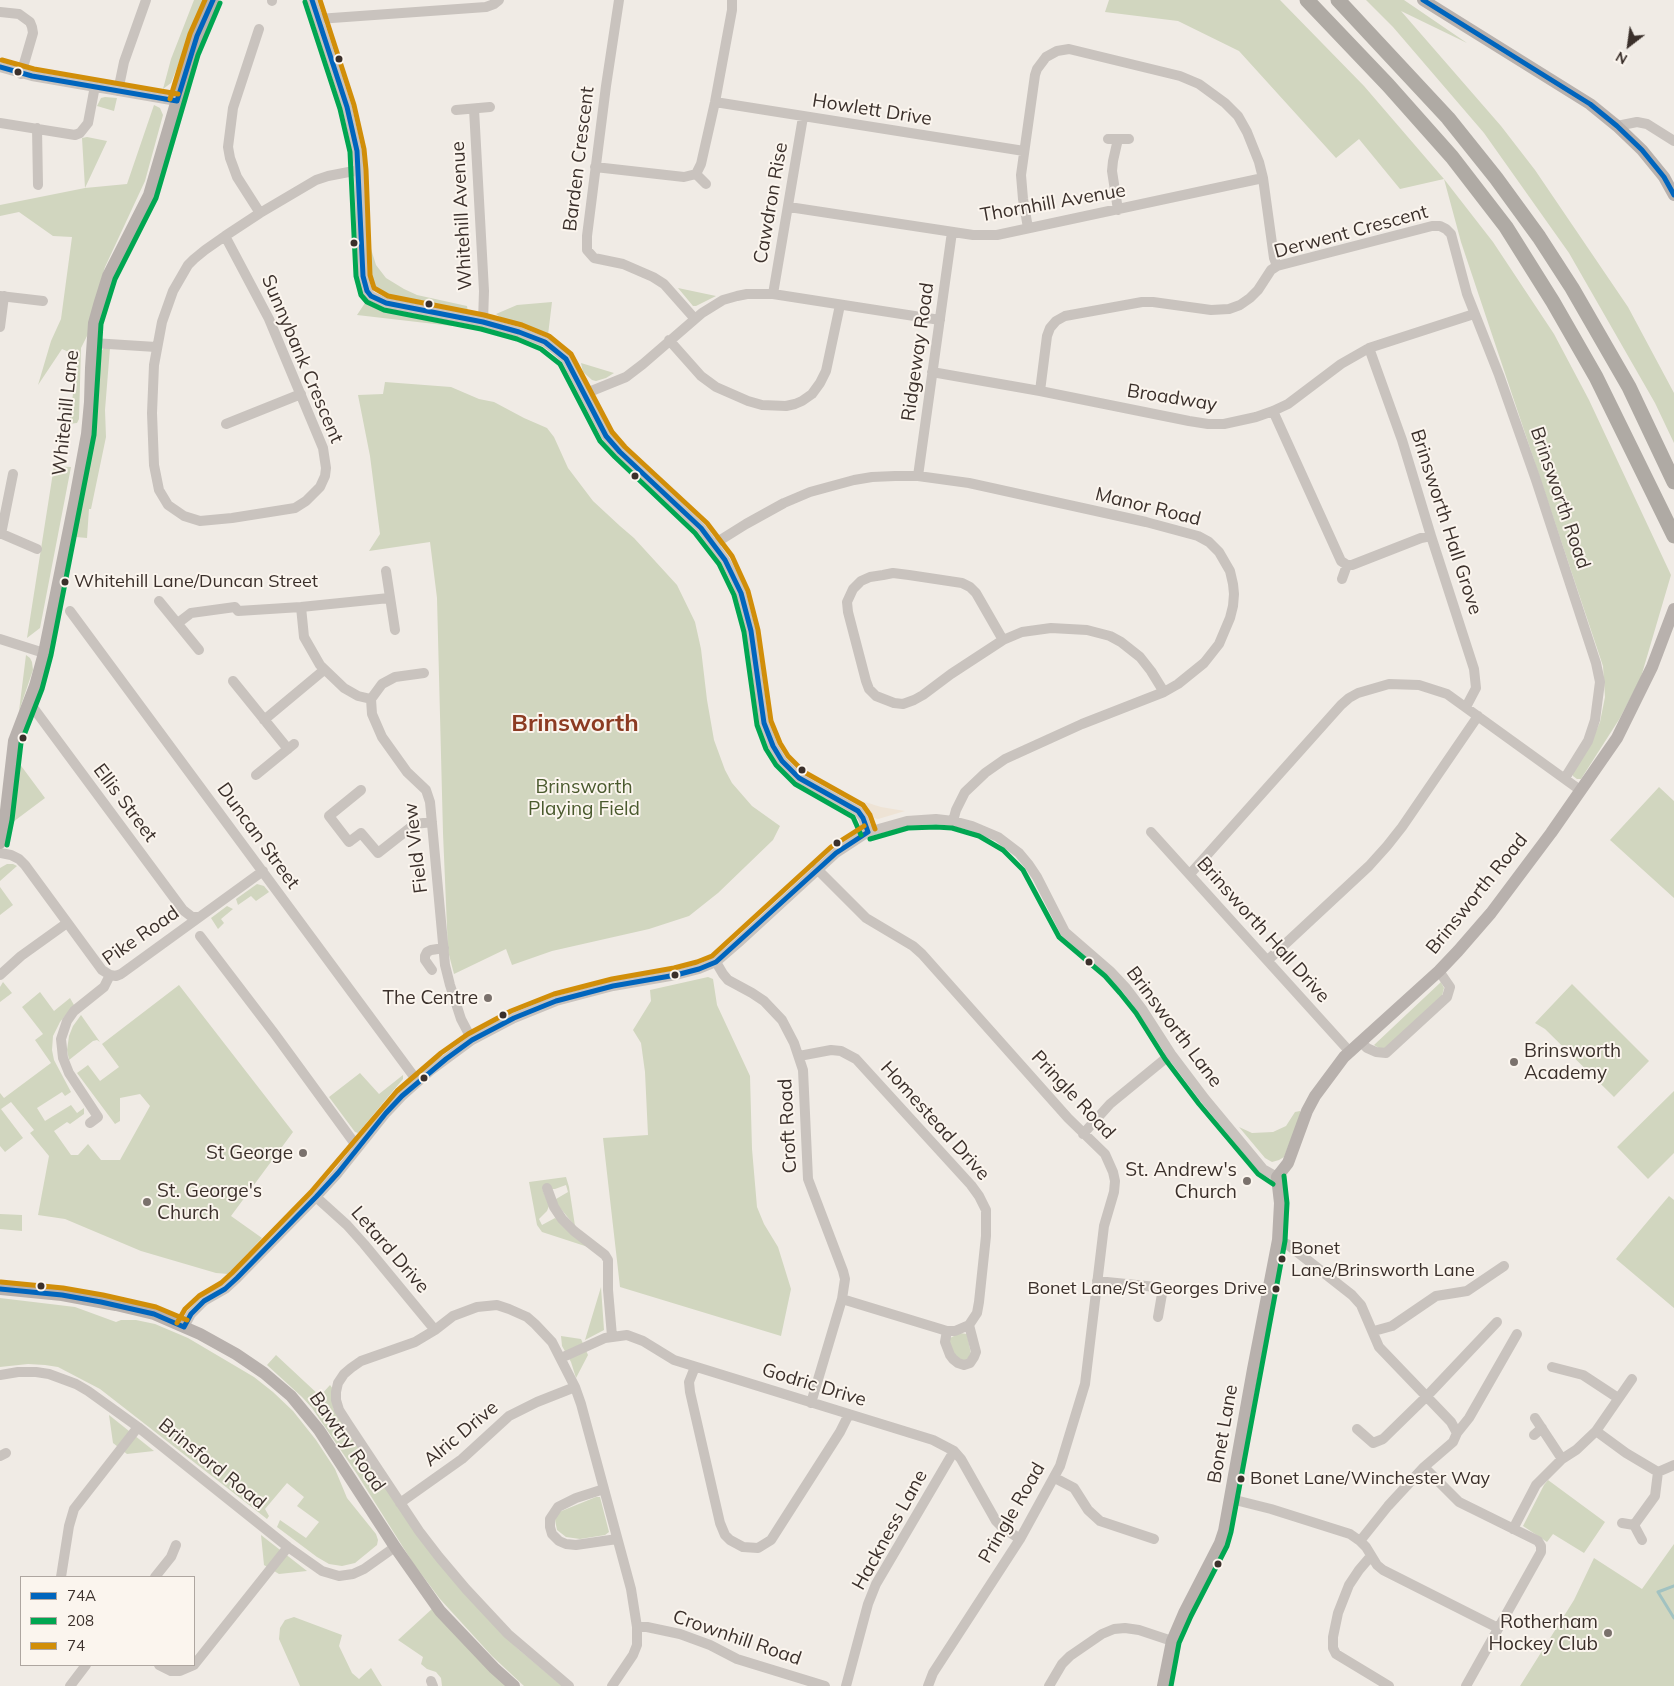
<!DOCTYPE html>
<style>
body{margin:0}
#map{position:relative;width:1674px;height:1686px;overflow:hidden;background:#f0ebe5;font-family:Mulish,sans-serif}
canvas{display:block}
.legend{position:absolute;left:20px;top:1576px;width:175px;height:90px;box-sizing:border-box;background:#fbf5ee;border:1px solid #aea6a0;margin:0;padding:6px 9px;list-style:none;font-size:15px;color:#3b302b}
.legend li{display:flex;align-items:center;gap:10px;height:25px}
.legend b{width:25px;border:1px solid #aea6a0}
.north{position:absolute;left:1604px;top:20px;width:50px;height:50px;-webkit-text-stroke:4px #fbf5ee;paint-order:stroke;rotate:210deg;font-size:14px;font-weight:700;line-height:20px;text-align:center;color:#3b302b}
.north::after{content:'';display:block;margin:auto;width:18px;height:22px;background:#3b302b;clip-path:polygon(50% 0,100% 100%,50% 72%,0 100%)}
</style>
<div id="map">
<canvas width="1674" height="1686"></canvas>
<ul class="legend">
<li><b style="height:6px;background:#0065bd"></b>74A</li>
<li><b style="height:6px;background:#00a651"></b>208</li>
<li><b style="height:6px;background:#d18e09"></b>74</li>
</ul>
<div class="north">N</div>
</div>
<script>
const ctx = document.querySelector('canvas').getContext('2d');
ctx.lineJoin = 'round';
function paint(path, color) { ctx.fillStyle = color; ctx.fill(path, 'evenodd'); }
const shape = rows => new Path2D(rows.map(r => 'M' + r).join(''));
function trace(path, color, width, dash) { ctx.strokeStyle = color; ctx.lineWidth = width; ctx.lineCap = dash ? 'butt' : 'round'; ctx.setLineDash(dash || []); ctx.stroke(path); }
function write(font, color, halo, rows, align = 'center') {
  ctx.font = font + ' Mulish,sans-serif'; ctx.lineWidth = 4; ctx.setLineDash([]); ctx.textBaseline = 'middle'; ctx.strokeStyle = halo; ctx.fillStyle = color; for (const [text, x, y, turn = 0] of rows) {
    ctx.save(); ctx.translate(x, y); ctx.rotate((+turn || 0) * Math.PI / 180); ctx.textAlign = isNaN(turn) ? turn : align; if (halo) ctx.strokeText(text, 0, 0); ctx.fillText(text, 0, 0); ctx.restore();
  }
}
const green = shape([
 [194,0,204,0,171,83,163,89,171,59],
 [1109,0,1280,0,1364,86,1444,179,1493,242,1554,334,1589,400,1671,575,1641,677,1620,718,1581,779,1577,779,1573,776,1573,773,1592,740,1600,722,1605,697,1603,666,1461,242,1444,179,1400,189,1359,139,1336,158,1239,51,1178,21,1105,12],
 [1366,0,1404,0,1467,43,1401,11,1501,126,1535,170,1628,307,1674,393,1674,443,1655,403,1569,253,1484,133,1393,27],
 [105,97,117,98,114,111,97,106,101,98],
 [154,105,160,108,163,115,145,181,105,267,92,312,88,334,81,348,79,419,77,423,69,424,78,356,62,349,38,385,51,341,61,319,72,237,53,236,19,212,0,216,0,205,85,188,82,138,87,137,107,141,85,188,127,184],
 [368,220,371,249,376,265,386,278,404,289,417,295,467,306,468,312,393,298,378,292,372,287,369,276],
 [678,288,716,296,696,306,693,306],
 [367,300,378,306,452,322,452,326,357,315],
 [552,302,548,335,503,319,496,314,517,305],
 [104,348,110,348,105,410,106,437,91,509,89,509,87,538,76,537,96,425,99,354],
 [581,363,614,373,606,378,596,381,592,380,583,372],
 [385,382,451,387,479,399,494,402,524,418,547,428,554,437,568,468,593,501,620,526,634,538,677,585,695,622,701,649,707,700,714,740,725,770,732,783,752,806,780,826,773,840,718,893,689,916,649,929,552,951,512,965,506,949,454,974,448,951,443,833,437,598,430,542,369,551,380,534,370,456,358,395,383,394],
 [54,466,71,467,40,628,27,638],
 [26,655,30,658,32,662,33,670,19,711],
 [19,763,45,798,13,822,17,778],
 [1659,787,1674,801,1674,898,1610,840],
 [7,864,13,864,17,866,0,881,0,868],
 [257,884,264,886,269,892,256,901,251,896,238,905,236,899],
 [0,887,13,905,0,915],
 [227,906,233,909,221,919,224,923,218,929,211,918],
 [708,977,713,979,717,1005,750,1076,752,1149,757,1207,764,1224,778,1247,791,1289,781,1336,620,1287,603,1138,648,1135,645,1072,641,1043,633,1030,651,1001,650,990],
 [3,982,12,993,0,1002,0,987],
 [1441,982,1444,988,1442,996,1388,1047,1380,1049,1374,1045],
 [1572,984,1649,1061,1614,1097,1545,1029,1535,1023],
 [179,985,293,1132,231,1216,262,1238,228,1274,216,1273,141,1251,65,1219,38,1215,49,1156,30,1133,34,1130,11,1102,1,1109,23,1138,5,1152,0,1146,0,1093,4,1098,51,1063,35,1040,43,1034,22,1007,40,992,54,1011,70,998,74,1005,60,1022,53,1036,52,1050,54,1060,71,1092,65,1096,62,1092,37,1108,45,1121,71,1105,77,1113,84,1108,84,1114,70,1124,67,1122,54,1131,71,1155,78,1155,88,1144,101,1160,120,1160,150,1106,140,1094,120,1098,120,1121,115,1124,77,1073,88,1065,100,1081,119,1067,102,1044],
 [81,1015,100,1042,97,1040,93,1041,69,1060,67,1050,69,1036,73,1026],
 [360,1073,379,1094,403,1075,403,1079,358,1133,355,1132,329,1097],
 [1674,1091,1674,1153,1648,1179,1617,1147],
 [1300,1111,1301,1114,1284,1157,1279,1160,1272,1162,1265,1158,1239,1127,1252,1133,1273,1132,1286,1126,1295,1112],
 [566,1177,569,1187,575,1226,556,1203,556,1199,568,1192,566,1185,555,1189,552,1189,548,1185,542,1188,549,1206,547,1211,539,1219,542,1225,555,1218,559,1220,588,1247,542,1232,537,1225,529,1182],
 [1669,1196,1674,1200,1674,1308,1616,1259],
 [0,1214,22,1215,22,1231,0,1229],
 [601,1287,604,1330,585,1340],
 [0,1298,75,1307,116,1322,121,1320,136,1320,155,1324,188,1338,254,1377,273,1392,293,1411,316,1440,335,1469,347,1498,376,1534,378,1540,377,1545,355,1563,342,1566,329,1564,317,1557,277,1527,280,1520,306,1538,319,1522,297,1506,304,1497,287,1483,265,1509,269,1516,267,1519,100,1389,58,1367,45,1365,28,1364,0,1367],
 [960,1333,967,1334,971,1354,971,1356,964,1361,957,1358,949,1344,950,1338],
 [561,1336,581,1339,588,1355,576,1378,571,1362,562,1346],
 [276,1355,320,1396,330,1385,333,1389,331,1397,334,1410,446,1572,517,1648,562,1686,524,1686,492,1656,440,1599,413,1563,357,1474,312,1408,302,1397,267,1365],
 [109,1415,154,1451,127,1454,113,1443],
 [1548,1480,1605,1522,1584,1553,1553,1534,1547,1542,1523,1526,1544,1485],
 [596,1497,600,1497,609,1532,605,1535,580,1539,566,1537,557,1530,555,1520,559,1512],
 [261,1535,307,1571,279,1574,264,1565],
 [1674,1544,1674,1686,1520,1686,1574,1600,1594,1558,1642,1589],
 [433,1608,507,1686,442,1686,441,1678,436,1672,427,1669,421,1664,423,1657,398,1640],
 [294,1617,342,1635,339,1646,352,1673,359,1679,371,1668,382,1686,300,1686,279,1639,280,1628,285,1620]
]);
const plaza = shape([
 [865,802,881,807,905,811,878,819,874,818]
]);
const stream = shape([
 [1674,1586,1658,1592,1674,1618]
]);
const minor = shape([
 [272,0,272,1],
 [312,0,347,107,357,151,359,170,363,276,367,291,371,296,386,303,483,322,519,332,545,342,556,350,566,359,606,436,620,452,701,528,725,560,734,577,741,593,751,631,764,723,773,746,782,761,799,778,858,811,863,818,868,832],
 [619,0,606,86,587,236,587,250,594,258,623,264,653,277,664,284,695,319],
 [0,12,19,14,30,22,32,27,33,33,21,74],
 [318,19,486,7,494,4,499,0],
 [259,29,233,108,228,147,230,158,237,177,260,213],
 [0,67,32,76,177,101],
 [118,91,124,62,146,0],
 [715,102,1024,151],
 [474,109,484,291,483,322],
 [456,110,490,107],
 [0,123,75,135,80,133,88,123,95,86],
 [1617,126,1637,122,1647,124,1674,141],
 [37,128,38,185],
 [1108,139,1129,139],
 [1118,139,1113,161,1112,171,1118,210],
 [595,167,684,177,696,174,701,164,715,102,732,10,732,0],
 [696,174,706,184],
 [789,207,973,235,997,235,1263,178],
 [1028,228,1023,199,1021,175,1035,75,1037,69,1046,57,1057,51,1069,49,1180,76,1199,84,1225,103,1238,116,1247,132,1259,162,1263,178,1274,258,1277,266],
 [225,236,269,319,323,448,326,468,325,476,320,487,306,501,295,508,232,518,200,521,184,516,168,505,159,490,154,465,152,413,154,365,162,322,173,291,188,265,194,259,205,250,225,236,260,213,316,180,328,176,359,170],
 [773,294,803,117],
 [0,296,43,301],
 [0,327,4,296],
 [669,340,701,376,716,387,748,401,762,405,786,406,795,404,802,401,812,394,820,383,826,371,840,305],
 [93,343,156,347],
 [1369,348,1402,440,1431,536,1474,669,1476,688,1466,707],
 [932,372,1040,391,1189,421,1208,424,1224,424,1256,417,1273,411,1288,404,1341,364,1369,348,1474,314],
 [1040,391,1047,336,1050,328,1056,321,1065,316,1142,302,1153,302,1211,310,1229,309,1240,305,1250,298,1258,290,1271,270,1277,266,1432,226,1440,226,1446,229,1451,234,1467,294,1499,375,1536,480,1596,663,1600,682,1595,720,1588,741,1565,778],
 [584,394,626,377,643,364,702,313,723,300,737,296,747,294,773,294,940,320],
 [1273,411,1341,561,1347,565,1352,565,1421,538,1431,536],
 [226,424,301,394],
 [918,476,952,232],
 [0,533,37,549],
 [1,534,13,474],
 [714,544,746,524,784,503,810,492,854,480,872,477,895,476,918,476,969,483,1146,522,1198,536,1209,542,1219,552,1230,571,1233,584,1234,594,1233,606,1230,618,1219,644,1204,663,1178,684,1164,692,1082,724,1005,759,985,773,965,792,956,810,953,821],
 [386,571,395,630],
 [1342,579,1347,565],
 [159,601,199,650],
 [301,607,304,637,320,665,344,688,358,696,371,699],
 [70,611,418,1082],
 [178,623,191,613,235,607,238,611,301,607,389,598],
 [0,639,44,653],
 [1003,640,976,593,970,587,962,583,909,575,893,573,883,575,870,577,861,581,853,589,847,602,848,612,866,681,869,689,876,696,894,703,903,704,914,700,923,695,951,674,1003,640,1022,632,1051,628,1087,630,1110,636,1121,642,1140,657,1151,671,1164,692],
 [233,681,288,749],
 [371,699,372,714,382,737,407,772,426,790,430,802,445,965,450,985,461,1019,472,1040],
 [371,699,382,684,395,677,424,673],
 [29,702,183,910,192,917,199,917],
 [264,720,324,670],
 [256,775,294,744],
 [361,790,329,816,349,842,361,833,378,853,415,824,432,822],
 [1151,832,1350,1052],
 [0,853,11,855,19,859,25,865,102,970,110,975],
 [817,869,866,918,913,946,922,954,1068,1118,1105,1154,1113,1172,1115,1181,1114,1192,1104,1226,1085,1384,1060,1466,1020,1539,933,1673,928,1686],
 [1190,874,1341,705,1349,698,1358,693,1389,684,1419,685,1447,694,1580,790],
 [200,936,274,1033,358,1148],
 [1268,960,1369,866,1387,846,1402,827,1478,716],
 [716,962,723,974,728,980,752,993,764,1001,782,1020,794,1043,803,1070,808,1179,843,1271,845,1279,842,1299,811,1403],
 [432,970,425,960,425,956,427,952,431,950,444,948],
 [0,975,21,956,67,923],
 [1361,1042,1367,1048,1376,1052,1386,1053,1447,997,1450,987,1439,971],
 [799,1056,831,1050,841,1051,856,1059,971,1185,979,1196,986,1210,986,1236,979,1302,977,1313,969,1325,955,1331,947,1331,842,1299],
 [90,1123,98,1117,69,1073,63,1058,61,1039,67,1021,74,1011,104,987,110,975,116,976,121,974,263,871],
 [1083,1134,1110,1104,1171,1054],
 [547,1188,554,1207,562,1219,574,1231,605,1255,608,1260,608,1290,612,1336],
 [316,1197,347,1225,364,1244,435,1330],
 [1278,1240,1287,1244,1352,1295,1361,1305,1379,1347,1451,1422,1457,1433,1453,1442,1424,1467,1388,1506,1360,1541],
 [1097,1281,1156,1287,1160,1290,1162,1294,1158,1317],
 [184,1327,191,1314,204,1301,225,1289,237,1278,316,1197,338,1173,386,1113,402,1096,430,1071,472,1040,514,1018,556,1001,613,986,676,975,699,969,716,962,738,943,836,853,868,832,907,821,936,819,953,821,972,826,998,837,1019,853,1029,865,1037,877,1065,932,1110,971,1126,988,1142,1009,1171,1054,1205,1099,1263,1169,1277,1177],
 [947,1331,945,1342,950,1355,953,1359,958,1363,964,1365,970,1363,974,1357,976,1352,969,1325],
 [1374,1331,1392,1326,1436,1296,1467,1291,1504,1266],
 [561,1358,605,1338,627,1335,643,1341,674,1360,933,1440,954,1451,961,1459,996,1521,1002,1527,1020,1539],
 [695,1367,689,1382,690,1392,720,1523,725,1535,730,1540,743,1547,758,1548,771,1540,840,1432,849,1414],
 [1552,1367,1583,1375,1618,1398],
 [0,1375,18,1372,36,1372,49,1374,76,1384,88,1391,138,1427,288,1547,322,1571,339,1576,353,1574,364,1569,395,1547],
 [1535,1418,1562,1459],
 [1357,1429,1373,1443,1383,1439,1427,1396,1497,1322],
 [1596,1431,1626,1453,1658,1472],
 [1457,1433,1469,1418,1517,1334],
 [1534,1435,1542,1428],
 [0,1456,6,1453],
 [1424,1467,1459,1502,1538,1541,1541,1546,1541,1552,1466,1686],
 [1055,1478,1074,1488,1088,1510,1100,1521,1154,1539],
 [604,1489,576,1498,558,1507,550,1519,550,1527,552,1534,559,1541,566,1544,576,1545,617,1539],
 [1231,1499,1271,1509,1350,1534,1360,1541,1366,1547,1377,1565,1383,1570,1498,1628],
 [400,1503,462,1459,509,1416,537,1402,575,1387],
 [1622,1523,1634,1525,1655,1496,1658,1472,1674,1465],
 [1634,1525,1642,1540],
 [1513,1529,1536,1485,1562,1459,1576,1450,1596,1431,1632,1379],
 [1371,1556,1359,1570,1349,1585,1338,1613,1333,1637,1333,1648,1336,1654,1389,1686],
 [61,1577,69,1526,74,1509,138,1427],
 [155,1577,171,1557,176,1545],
 [637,1627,647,1627,680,1634,710,1645,737,1659,825,1686],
 [159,1665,171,1671,180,1671,194,1665],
 [194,1665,288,1547],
 [431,1681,433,1686],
 [70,1686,86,1665],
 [569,1686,508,1634,466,1589,439,1557,419,1531,348,1424,339,1410,336,1400,336,1392,338,1383,344,1374,351,1368,361,1361,415,1342,435,1330,453,1316,477,1307,497,1305,509,1309,527,1317,535,1324,552,1342,575,1387,581,1404,631,1589,637,1627,637,1645,633,1655,612,1686],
 [846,1686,868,1604,876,1584,954,1451],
 [1049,1686,1062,1664,1070,1656,1102,1634,1114,1629,1125,1628,1139,1630,1172,1641]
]);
const major = shape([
 [1423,0,1590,104,1617,126,1642,150,1664,177,1674,195],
 [0,843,5,819,14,741,35,686,44,653,75,499,87,434,90,402,91,368,94,323,99,305,108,276,149,195,191,52,213,0],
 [0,1289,62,1295,116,1305,154,1314,200,1334,236,1354,264,1373,291,1396,319,1430,395,1547,440,1611,494,1668,514,1686],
 [1163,1686,1172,1641,1184,1613,1220,1543,1224,1531,1253,1369,1278,1240,1280,1203,1277,1177,1288,1163,1307,1111,1315,1096,1344,1057,1439,971,1458,951,1491,913,1551,833,1617,738,1652,667,1674,609]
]);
const highway = shape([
 [1307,0,1388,85,1452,157,1506,227,1553,302,1596,377,1674,536],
 [1338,0,1448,118,1496,178,1539,237,1572,288,1629,387,1674,482]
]);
const bus1 = shape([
 [312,0,347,107,357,151,363,276,367,291,371,296,386,303,483,322,519,332,545,342,566,359,606,436,620,452,701,528,725,560,741,593,751,631,764,723,773,746,782,761,799,778,858,811,863,818,868,832],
 [1423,0,1590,104,1617,126,1642,150,1664,177,1674,195],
 [0,67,32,76,177,101],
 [177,101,197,36,213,0],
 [0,1289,62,1295,101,1302,154,1314,184,1327],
 [184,1327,191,1314,204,1301,225,1289,237,1278,316,1197,338,1173,386,1113,402,1096,446,1059,472,1040,514,1018,556,1001,613,986,676,975,699,969,716,962,836,853,868,832]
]);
const bus2 = shape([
 [305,2,340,109,350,152,356,276,361,295,367,302,384,310,481,329,517,339,541,349,560,364,600,441,615,457,695,533,719,564,734,595,744,632,757,725,766,749,776,765,795,784,853,817,861,835],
 [870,839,908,828,936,827,952,828,979,836,1003,850,1023,870,1059,937,1105,976,1120,993,1136,1013,1165,1059,1199,1104,1258,1174,1273,1184],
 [7,845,12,820,21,743,42,689,51,655,94,435,101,324,115,279,156,198,198,55,220,3],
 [1171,1686,1179,1643,1191,1616,1227,1546,1231,1532,1285,1241,1287,1203,1284,1176]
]);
const bus3 = shape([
 [320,0,354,105,364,149,366,170,370,275,374,288,388,296,484,315,522,325,549,336,571,354,612,432,625,447,707,523,732,556,748,591,758,630,771,721,780,743,788,756,804,772,863,805,870,815,875,829],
 [2,60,34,69,178,94],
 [170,99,190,34,205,0],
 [1,1282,63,1288,103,1295,156,1307,187,1320],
 [177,1323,185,1309,199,1296,221,1283,232,1273,311,1192,397,1091,441,1053,468,1034,511,1011,554,994,612,979,674,968,697,962,712,956,831,847,864,826]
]);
const markers = [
 [339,59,4.5,"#3b302b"],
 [18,72,4.5,"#3b302b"],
 [354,243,4.5,"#3b302b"],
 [429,304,4.5,"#3b302b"],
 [635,476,4.5,"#3b302b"],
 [65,582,4.5,"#3b302b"],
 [23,738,4.5,"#3b302b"],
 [802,770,4.5,"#3b302b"],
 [837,843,4.5,"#3b302b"],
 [1089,962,4.5,"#3b302b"],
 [675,975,4.5,"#3b302b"],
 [488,998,5,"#7a716c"],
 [503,1015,4.5,"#3b302b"],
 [1514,1062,5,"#7a716c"],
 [424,1078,4.5,"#3b302b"],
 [303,1153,5,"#7a716c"],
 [1247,1181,5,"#7a716c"],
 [147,1202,5,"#7a716c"],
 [1282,1259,4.5,"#3b302b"],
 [41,1286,4.5,"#3b302b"],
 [1276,1289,4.5,"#3b302b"],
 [1241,1479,4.5,"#3b302b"],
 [1218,1564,4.5,"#3b302b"],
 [1608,1633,5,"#7a716c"]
];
const busNames = [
 ["Whitehill Lane/Duncan Street",74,582],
 ["Bonet",1291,1249],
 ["Lane/Brinsworth Lane",1291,1271],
 ["Bonet Lane/St Georges Drive",1267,1289,"right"],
 ["Bonet Lane/Winchester Way",1250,1479]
];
const streetNames = [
 ["Howlett Drive",872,110,9],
 ["Barden Crescent",579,159,-83],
 ["Cawdron Rise",771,203,-80],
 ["Thornhill Avenue",1053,203,-10],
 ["Whitehill Avenue",462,216,-93],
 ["Derwent Crescent",1351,232,-15],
 ["Ridgeway Road",918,352,-82],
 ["Sunnybank Crescent",302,359,67],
 ["Broadway",1172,398,9],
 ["Whitehill Lane",66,413,-84],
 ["Brinsworth Road",1560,498,71],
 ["Manor Road",1148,507,14],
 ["Brinsworth Hall Grove",1446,522,72],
 ["Ellis Street",125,803,53],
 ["Duncan Street",258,836,54],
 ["Field View",416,848,-97],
 ["Brinsworth Road",1477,894,-51],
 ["Brinsworth Hall Drive",1263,930,48],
 ["Pike Road",141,936,-35],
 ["Brinsworth Lane",1174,1027,53],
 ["Pringle Road",1073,1095,47],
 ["Homestead Drive",935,1121,48],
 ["Croft Road",788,1126,-93],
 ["Letard Drive",390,1250,49],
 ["Godric Drive",814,1385,17],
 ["Alric Drive",461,1434,-40],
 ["Bonet Lane",1223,1434,-80],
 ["Bawtry Road",347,1442,55],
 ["Brinsford Road",212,1464,39],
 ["Pringle Road",1012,1513,-60],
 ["Hackness Lane",890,1530,-61],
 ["Crownhill Road",737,1638,19]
];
const parkNames = [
 ["Brinsworth",584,787],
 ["Playing Field",584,809]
];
const poiNames = [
 ["The Centre",478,998],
 ["Brinsworth",1524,1051,"left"],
 ["Academy",1524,1073,"left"],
 ["St George",293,1153],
 ["St. Andrew's",1237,1170],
 ["Church",1237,1192],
 ["St. George's",157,1191,"left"],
 ["Church",157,1213,"left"],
 ["Rotherham",1598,1622],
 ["Hockey Club",1598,1644]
];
const districtNames = [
 ["Brinsworth",575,724]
];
paint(green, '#d1d6bf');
paint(plaza, '#eee3d5');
trace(stream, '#a1c2c1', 3);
trace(minor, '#c9c3be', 10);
trace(major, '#b8b1ad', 12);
trace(highway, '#afaaa4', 15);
trace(bus1, '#0065bd', 5);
trace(bus2, '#00a651', 5);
trace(bus3, '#d18e09', 5);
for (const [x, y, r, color] of markers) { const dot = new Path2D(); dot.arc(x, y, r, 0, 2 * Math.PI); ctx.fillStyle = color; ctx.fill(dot); trace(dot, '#fbf5ee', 2); }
write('18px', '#3b302b', '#fbf5ee', busNames, 'left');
write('19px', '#3b302b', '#fbf5ee', streetNames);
write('19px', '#4a5a2e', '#fbf5ee', parkNames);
write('19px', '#3b302b', '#fbf5ee', poiNames, 'right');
write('bold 24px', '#8c3b22', '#fbf5ee', districtNames);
</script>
